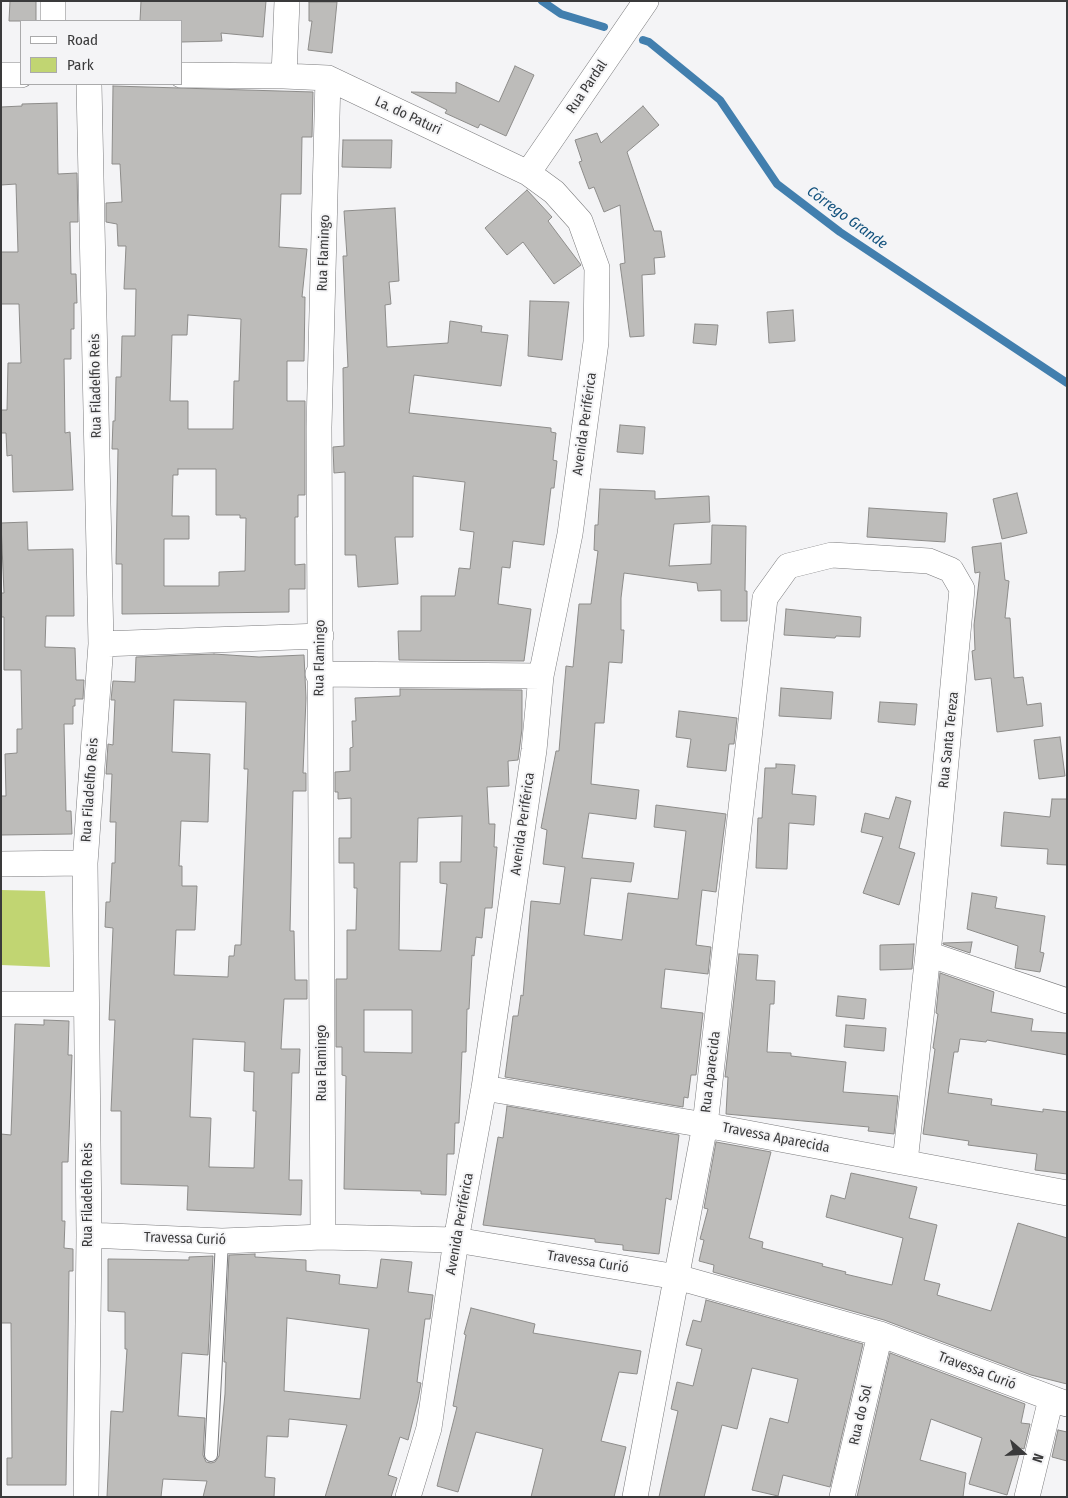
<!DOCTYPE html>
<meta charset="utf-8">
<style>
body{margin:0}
#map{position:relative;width:1068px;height:1498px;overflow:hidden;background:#f4f4f6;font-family:"Fira Sans Condensed",sans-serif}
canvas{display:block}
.frame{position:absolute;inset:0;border:2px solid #3a3a3b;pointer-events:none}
.legend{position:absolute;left:20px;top:20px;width:162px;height:65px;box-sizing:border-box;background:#f4f4f6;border:1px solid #aaaaab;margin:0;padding:6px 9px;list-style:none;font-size:15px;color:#3a3a3b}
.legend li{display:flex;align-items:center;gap:10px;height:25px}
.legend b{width:25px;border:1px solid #aaaaab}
.north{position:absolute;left:998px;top:1428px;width:50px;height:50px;-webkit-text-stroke:4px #f4f4f6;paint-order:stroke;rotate:109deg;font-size:14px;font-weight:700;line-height:20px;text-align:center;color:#3a3a3b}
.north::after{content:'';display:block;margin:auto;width:18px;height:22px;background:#3a3a3b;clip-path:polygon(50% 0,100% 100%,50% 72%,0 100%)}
</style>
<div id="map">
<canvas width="1068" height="1498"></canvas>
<div class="frame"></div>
<ul class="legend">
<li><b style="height:6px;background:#fff"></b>Road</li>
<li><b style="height:14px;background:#c1d572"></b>Park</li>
</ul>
<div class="north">N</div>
</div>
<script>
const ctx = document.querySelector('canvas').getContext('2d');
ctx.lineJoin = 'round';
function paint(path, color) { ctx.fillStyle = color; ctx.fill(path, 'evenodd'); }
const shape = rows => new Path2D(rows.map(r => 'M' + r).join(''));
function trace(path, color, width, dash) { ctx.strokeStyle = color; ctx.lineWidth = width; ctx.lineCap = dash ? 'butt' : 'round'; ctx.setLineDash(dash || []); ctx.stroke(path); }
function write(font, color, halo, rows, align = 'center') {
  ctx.font = font + ' "Fira Sans Condensed",sans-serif'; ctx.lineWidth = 4; ctx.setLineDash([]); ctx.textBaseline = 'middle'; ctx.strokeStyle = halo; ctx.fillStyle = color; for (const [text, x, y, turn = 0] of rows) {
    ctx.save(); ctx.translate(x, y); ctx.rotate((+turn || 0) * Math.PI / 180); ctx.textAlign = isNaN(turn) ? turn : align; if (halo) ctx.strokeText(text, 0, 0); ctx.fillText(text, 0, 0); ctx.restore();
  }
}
const green = shape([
 [1,890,45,891,50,967,1,965]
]);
const stream = shape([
 [542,1,561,14,604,27],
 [643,40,649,42,720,100,777,184,840,232,1067,383]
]);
const building = shape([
 [10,1,36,1,36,21,9,21,10,1],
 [141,1,266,1,263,37,221,33,222,41,181,42,181,21,140,21,141,1],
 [309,2,337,2,332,53,308,50,312,21,309,21,309,2],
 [515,66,534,75,506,136,480,124,478,128,445,113,447,110,411,92,456,93,456,82,499,102,515,66],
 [113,86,313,92,312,137,302,137,301,194,281,194,279,247,307,249,302,297,305,297,304,361,287,361,287,401,305,401,305,495,298,495,298,517,295,517,295,565,305,564,305,589,289,589,289,612,122,614,122,564,116,564,118,449,112,449,113,421,115,421,116,377,121,377,122,336,135,336,136,289,124,289,126,246,118,246,117,224,106,222,106,203,122,202,120,164,112,164,113,86],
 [188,315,241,319,239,381,234,381,233,429,188,429,188,401,170,401,172,335,187,335,188,315],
 [178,469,216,469,216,515,240,515,240,518,246,518,245,571,219,572,219,586,164,586,164,539,189,539,189,516,172,516,173,475,178,475,178,469],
 [57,103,58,174,77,173,78,222,70,222,71,274,76,274,77,303,74,303,74,329,71,329,71,359,64,359,65,433,70,432,73,490,13,492,12,455,7,456,6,433,1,433,1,410,7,410,8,363,21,363,19,304,1,304,1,252,18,252,16,184,1,185,1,107,22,106,22,104,57,103],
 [643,106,659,125,627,152,654,231,661,231,665,257,654,258,655,274,642,275,644,336,630,337,620,264,625,263,620,205,604,212,594,187,589,189,579,162,582,161,575,140,597,133,601,143,643,106],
 [343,140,392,140,391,168,342,167,343,140],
 [527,190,552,217,548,221,581,265,554,284,523,242,507,255,485,228,527,190],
 [395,208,399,281,389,282,391,304,385,305,387,347,448,343,450,321,482,326,481,332,508,335,501,386,414,375,409,413,551,428,551,432,556,433,553,460,557,461,554,488,551,488,544,545,513,541,510,568,502,567,498,604,531,609,524,661,399,660,398,631,421,631,421,596,455,596,459,568,470,569,474,532,460,530,465,482,413,476,413,537,395,537,398,584,358,587,356,555,345,555,345,472,334,473,333,447,344,446,343,368,348,367,343,256,347,256,344,211,395,208],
 [530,301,569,302,562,360,528,356,530,301],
 [793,310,795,341,769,343,767,312,793,310],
 [695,324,718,325,716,345,693,343,695,324],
 [620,425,645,427,643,454,617,452,620,425],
 [600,489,655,491,655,499,709,496,710,522,674,524,669,566,711,564,712,525,746,526,745,591,747,591,747,621,721,621,721,590,698,591,697,583,624,573,621,598,621,630,624,630,622,663,609,662,604,723,595,723,591,784,639,790,636,819,589,813,582,858,634,863,631,882,591,878,584,935,622,940,628,893,678,899,686,831,654,827,656,805,726,814,716,892,702,890,696,945,711,947,708,974,665,969,661,1008,703,1013,696,1075,691,1075,688,1098,684,1097,683,1107,505,1077,513,1016,518,1016,521,995,523,996,531,901,560,904,565,867,543,864,547,830,541,828,556,751,559,751,566,666,573,667,579,604,591,604,598,551,594,550,595,525,598,525,600,489],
 [1017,493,1027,533,1002,539,993,499,1017,493],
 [869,508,947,513,945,542,867,537,869,508],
 [27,522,28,550,73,549,74,616,46,616,45,647,75,648,76,680,84,680,83,699,75,699,75,706,73,706,73,724,64,724,66,811,71,811,72,834,1,835,1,796,6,796,5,754,17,753,17,729,22,729,21,670,4,670,4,617,1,617,1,593,4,593,1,523,27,522],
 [1001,543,1005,580,1009,581,1005,618,1010,618,1014,678,1023,677,1027,705,1041,703,1043,726,997,732,991,678,975,680,972,651,975,650,974,625,980,572,975,573,972,547,1001,543],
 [786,609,861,617,860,637,836,636,835,638,784,635,786,609],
 [214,654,259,657,304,655,306,698,303,773,306,773,306,791,293,791,290,931,294,931,295,980,307,980,307,999,284,999,281,1049,300,1049,299,1073,292,1073,289,1180,302,1180,301,1215,187,1210,188,1186,121,1184,121,1111,111,1111,115,1020,109,1020,113,928,105,927,106,902,110,902,112,863,115,863,116,822,110,822,112,774,106,774,108,744,113,745,115,700,111,700,113,681,135,682,136,657,214,654],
 [174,700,246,702,244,769,248,769,241,945,235,945,234,956,229,956,228,977,174,975,176,930,195,930,197,886,182,886,182,866,179,866,181,821,208,822,210,754,172,752,174,700],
 [193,1039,245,1042,244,1071,254,1072,253,1111,256,1111,254,1168,209,1167,211,1118,190,1117,193,1039],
 [781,688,833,692,831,719,779,716,781,688],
 [400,689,522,690,522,729,518,760,508,761,509,786,487,787,489,824,495,824,494,847,497,847,492,908,485,908,482,938,476,937,474,956,472,955,469,1009,467,1009,466,1052,462,1052,459,1123,455,1123,454,1154,447,1154,446,1195,421,1194,421,1191,344,1189,346,1076,342,1075,342,1047,336,1047,336,979,347,979,347,930,356,930,357,888,354,888,354,863,339,863,339,838,351,838,351,798,338,799,338,792,335,792,335,772,350,771,350,748,353,747,352,721,356,721,355,698,400,696,400,689],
 [462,816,461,862,440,862,440,883,447,884,441,951,399,950,400,862,417,862,418,818,462,816],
 [364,1010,412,1010,412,1053,364,1052,364,1010],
 [880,702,917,704,915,725,878,722,880,702],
 [679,711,737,718,734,744,729,744,726,771,687,767,691,739,676,737,679,711],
 [1060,737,1065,776,1039,779,1034,740,1060,737],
 [776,764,795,765,792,794,816,796,814,825,789,823,787,869,756,868,758,818,762,818,765,768,776,768,776,764],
 [896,797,911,801,899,848,915,853,899,905,863,893,883,837,861,832,865,813,889,819,896,797],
 [1052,799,1067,799,1067,865,1047,864,1048,849,1001,846,1004,812,1050,817,1052,799],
 [972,893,997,897,995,908,1045,916,1040,952,1044,953,1040,972,1015,968,1018,946,967,929,972,893],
 [972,942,970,953,943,944,943,943,972,942],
 [914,944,912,969,880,970,880,945,914,944],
 [739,954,758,955,756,980,775,981,774,1004,770,1004,767,1052,791,1053,791,1056,846,1062,843,1092,898,1096,894,1134,868,1131,869,1127,726,1114,728,1077,725,1077,739,954],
 [940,973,994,992,991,1012,1033,1019,1031,1031,1067,1033,1067,1055,987,1040,986,1042,960,1039,958,1052,954,1052,948,1093,992,1099,991,1105,1043,1112,1043,1109,1067,1112,1067,1174,1035,1170,1037,1154,968,1145,969,1141,923,1134,935,1049,933,1048,938,1014,936,1013,940,973],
 [838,996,866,999,864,1019,836,1016,838,996],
 [44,1020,69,1021,68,1055,72,1055,68,1162,62,1162,62,1221,65,1221,64,1248,73,1249,73,1271,69,1271,66,1485,7,1485,7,1458,12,1458,11,1323,1,1323,1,1134,11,1135,15,1024,44,1025,44,1020],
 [846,1025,886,1028,884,1051,844,1047,846,1025],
 [507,1106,679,1135,671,1200,666,1198,659,1254,623,1250,623,1245,595,1242,595,1239,483,1225,498,1137,503,1138,507,1106],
 [716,1142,771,1152,749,1238,763,1242,762,1248,823,1264,822,1266,846,1272,845,1274,892,1285,903,1238,826,1217,831,1195,845,1199,851,1173,917,1187,909,1218,937,1225,924,1280,940,1284,937,1295,991,1311,1018,1223,1067,1238,1067,1384,1031,1375,884,1320,713,1272,714,1265,699,1261,704,1240,700,1239,708,1209,704,1208,716,1142],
 [255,1254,255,1257,306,1260,306,1271,340,1275,339,1284,377,1288,381,1259,412,1262,408,1292,433,1295,430,1319,425,1319,417,1382,421,1383,418,1400,408,1440,400,1437,388,1475,397,1478,391,1497,325,1497,347,1425,289,1419,288,1437,267,1436,265,1477,275,1478,274,1497,203,1497,207,1481,163,1479,161,1497,107,1497,111,1411,123,1412,127,1349,125,1349,125,1312,108,1311,108,1259,189,1260,189,1257,213,1256,208,1355,182,1353,178,1416,205,1418,203,1455,206,1462,211,1463,215,1462,219,1456,225,1394,226,1362,224,1362,229,1255,255,1254],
 [287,1318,369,1329,360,1399,284,1391,287,1318],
 [706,1300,863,1344,830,1487,783,1475,778,1496,752,1490,770,1418,788,1423,798,1379,752,1368,737,1429,722,1425,704,1497,659,1497,678,1411,671,1409,677,1382,693,1386,702,1349,686,1345,693,1320,701,1322,706,1300],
 [471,1308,535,1324,533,1333,641,1351,637,1374,619,1372,601,1441,626,1447,614,1497,531,1497,543,1449,476,1432,458,1492,437,1486,457,1407,453,1406,466,1335,464,1334,471,1308],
 [890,1353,1025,1404,1021,1423,1030,1424,1024,1449,1021,1448,1007,1495,969,1484,982,1438,931,1419,920,1460,966,1473,963,1497,857,1497,890,1353],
 [1058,1430,1067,1432,1067,1461,1052,1457,1058,1430]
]);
const lane = shape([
 [211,1455,222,1241]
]);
const street = shape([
 [53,1,53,21],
 [1,75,21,75],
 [181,75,284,76,328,78,528,173,554,192,580,221,597,268,596,342,570,534,541,676,534,750,484,1088,456,1240,429,1428,408,1497],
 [284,76,287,1],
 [528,173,646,1],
 [101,644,321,636],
 [318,674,541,676],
 [1,864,85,863],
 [928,954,1067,1001],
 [1,1004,86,1004],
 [484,1088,705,1125,1067,1193],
 [89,1235,222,1241,323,1237,456,1240,677,1277,880,1334,1067,1404],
 [323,1237,319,427,328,78],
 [86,1497,89,1235,85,863,101,644,89,84],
 [635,1497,705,1125,765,598,788,566,832,555,929,561,951,570,962,589,928,954,905,1162],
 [842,1497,880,1334],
 [1027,1497,1051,1399]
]);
const streetNames = [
 ["Rua Pardal",587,87,-56],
 ["La. do Paturi",408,116,25],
 ["Rua Flamingo",324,253,-88],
 ["Rua Filadelfio Reis",96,386,-91],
 ["Avenida Periférica",585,424,-82],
 ["Rua Flamingo",320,658,-89],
 ["Rua Santa Tereza",949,740,-84],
 ["Rua Filadelfio Reis",90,790,-86],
 ["Avenida Periférica",523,824,-82],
 ["Rua Flamingo",322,1063,-90],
 ["Rua Aparecida",711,1072,-83],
 ["Travessa Aparecida",776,1138,11],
 ["Rua Filadelfio Reis",88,1195,-90],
 ["Avenida Periférica",460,1224,-80],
 ["Travessa Curió",185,1239,2],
 ["Travessa Curió",588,1262,9],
 ["Travessa Curió",977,1371,21],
 ["Rua do Sol",861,1415,-77]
];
const waterNames = [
 ["Córrego Grande",847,218,36]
];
paint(green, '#c1d572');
trace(stream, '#427fae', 8);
paint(building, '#bdbcba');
trace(building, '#8d8c8a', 1);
trace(lane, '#7b7b7d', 14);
trace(street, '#7b7b7d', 26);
trace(lane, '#fff', 12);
trace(street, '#fff', 25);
write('14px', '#3a3a3b', '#f4f4f6', streetNames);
write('italic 15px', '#11517d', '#f4f4f6', waterNames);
</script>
